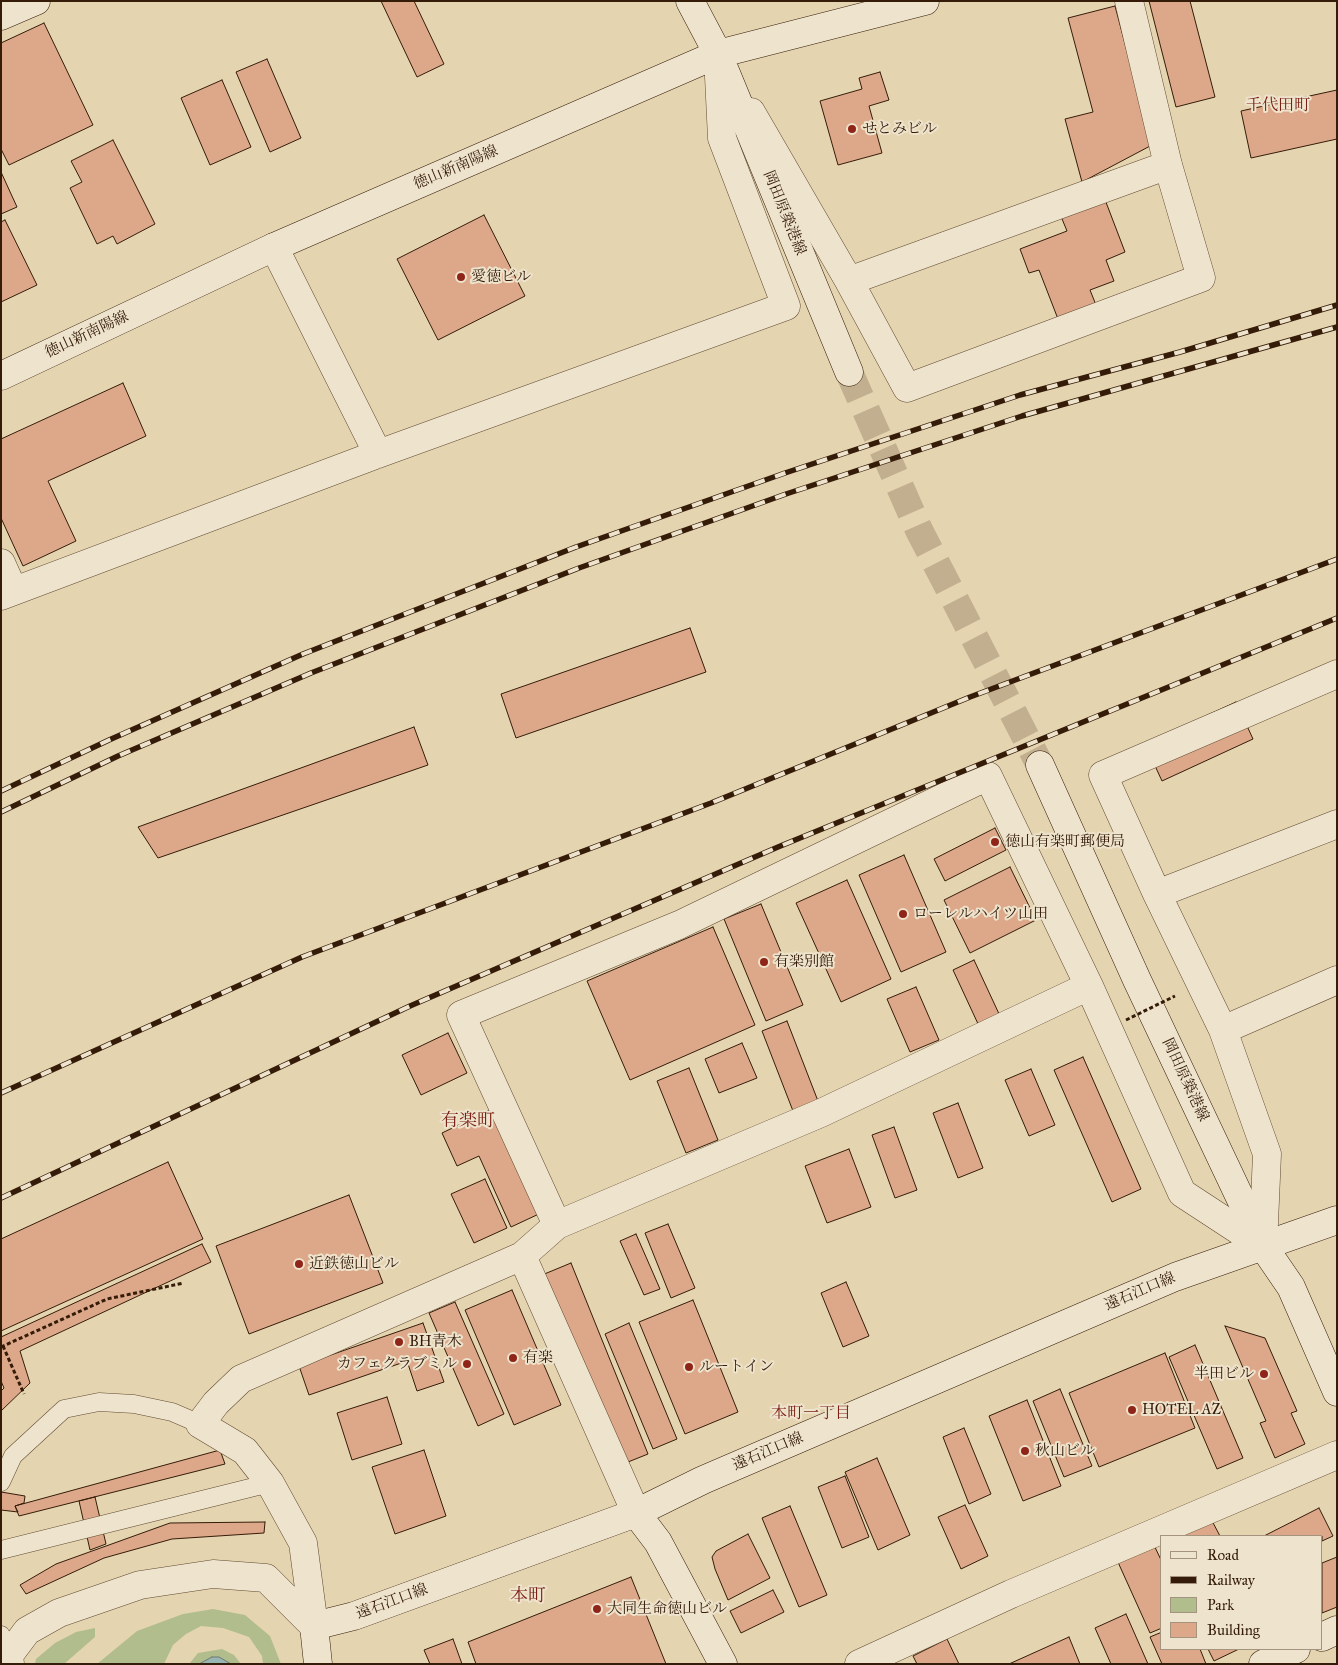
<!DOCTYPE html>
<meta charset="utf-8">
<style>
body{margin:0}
#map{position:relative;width:1338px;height:1665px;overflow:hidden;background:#e5d4b0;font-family:"IM FELL Great Primer",serif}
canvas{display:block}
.frame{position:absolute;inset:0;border:2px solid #341c09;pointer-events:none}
.legend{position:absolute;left:1160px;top:1535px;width:162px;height:115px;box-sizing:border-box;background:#eee3cc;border:1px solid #a4937e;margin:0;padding:6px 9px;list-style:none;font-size:15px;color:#341c09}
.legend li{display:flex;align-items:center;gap:10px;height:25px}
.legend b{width:25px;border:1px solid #a4937e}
</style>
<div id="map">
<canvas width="1338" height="1665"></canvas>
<div class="frame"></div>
<ul class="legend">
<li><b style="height:6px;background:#eee3cc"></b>Road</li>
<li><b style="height:6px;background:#341c09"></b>Railway</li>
<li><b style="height:14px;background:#b2bd8d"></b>Park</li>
<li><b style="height:14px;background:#dca889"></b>Building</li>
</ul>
</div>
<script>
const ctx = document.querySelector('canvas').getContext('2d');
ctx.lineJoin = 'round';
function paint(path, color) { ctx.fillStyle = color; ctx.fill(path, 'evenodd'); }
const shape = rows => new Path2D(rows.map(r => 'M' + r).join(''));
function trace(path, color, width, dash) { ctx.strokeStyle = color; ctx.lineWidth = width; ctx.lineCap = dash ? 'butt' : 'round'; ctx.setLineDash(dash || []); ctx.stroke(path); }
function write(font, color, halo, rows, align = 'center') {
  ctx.font = font + ' "IM FELL Great Primer","Noto Serif JP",serif'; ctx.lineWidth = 4; ctx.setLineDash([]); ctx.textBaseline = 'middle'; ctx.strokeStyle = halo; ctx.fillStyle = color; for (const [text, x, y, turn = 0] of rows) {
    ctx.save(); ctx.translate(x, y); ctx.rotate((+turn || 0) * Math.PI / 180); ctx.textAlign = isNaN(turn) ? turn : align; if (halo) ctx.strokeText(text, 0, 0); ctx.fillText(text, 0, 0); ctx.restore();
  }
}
const green = shape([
 [213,1609,245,1615,270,1636,281,1664,263,1664,262,1656,249,1637,223,1628,201,1626,186,1634,173,1645,164,1664,97,1664,137,1631,183,1614],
 [95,1628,95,1637,64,1664,35,1664,36,1659,55,1643,76,1632],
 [222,1649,234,1655,241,1664,189,1664,198,1653]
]);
const water = shape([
 [212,1657,219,1657,231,1664,199,1664,212,1657]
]);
const building = shape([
 [381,1,414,1,444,64,417,77,381,1],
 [1149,1,1190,1,1215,97,1176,107,1149,1],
 [1115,6,1152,145,1082,182,1065,119,1093,112,1068,18,1115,6],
 [44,23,93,125,9,165,1,149,1,43,44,23],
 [267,59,301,138,270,152,236,72,267,59],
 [880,72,889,100,869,106,882,153,838,165,820,101,862,89,859,78,880,72],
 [222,80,251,147,210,165,181,98,222,80],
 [1337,90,1337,139,1251,158,1241,111,1337,90],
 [113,140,155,224,117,244,113,236,97,244,70,188,82,182,71,161,113,140],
 [1,172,17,207,1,214,1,172],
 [1104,197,1125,252,1106,260,1114,281,1090,290,1096,305,1058,319,1039,270,1029,273,1020,249,1067,231,1060,214,1104,197],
 [484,215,525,296,438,340,397,259,484,215],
 [5,220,37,285,1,302,1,222,5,220],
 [123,383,146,436,48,481,76,541,23,566,1,518,1,439,123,383],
 [690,628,706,672,516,738,501,694,690,628],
 [1236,702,1253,739,1162,781,1145,744,1236,702],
 [414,727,428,765,158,858,138,827,414,727],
 [995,828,1006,850,945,881,934,859,995,828],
 [904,855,946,952,901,972,859,875,904,855],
 [1010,867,1036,920,970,953,944,900,1010,867],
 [847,880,891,979,841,1002,796,903,847,880],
 [761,904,803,1005,766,1021,724,919,761,904],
 [713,927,755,1025,630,1080,587,981,713,927],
 [974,960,1000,1016,979,1026,953,970,974,960],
 [916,987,939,1040,910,1052,887,999,916,987],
 [787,1021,818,1101,793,1111,762,1031,787,1021],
 [448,1033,467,1073,421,1095,402,1055,448,1033],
 [742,1043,757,1078,719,1093,705,1059,742,1043],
 [1083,1057,1141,1189,1112,1202,1054,1070,1083,1057],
 [689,1068,718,1140,686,1153,657,1081,689,1068],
 [1031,1069,1055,1125,1029,1136,1005,1080,1031,1069],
 [958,1103,983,1168,958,1178,933,1113,958,1103],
 [492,1109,541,1213,511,1227,479,1156,457,1166,442,1133,492,1109],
 [894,1127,917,1190,895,1198,872,1135,894,1127],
 [849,1149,871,1207,827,1223,805,1166,849,1149],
 [168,1162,203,1239,1,1331,1,1239,168,1162],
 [485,1179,507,1228,474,1243,451,1194,485,1179],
 [349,1195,383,1283,249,1334,216,1246,349,1195],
 [668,1224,695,1288,671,1298,645,1233,668,1224],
 [636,1234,660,1289,644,1295,620,1241,636,1234],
 [202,1244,211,1262,20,1351,30,1383,1,1411,1,1391,4,1388,1,1381,1,1337,202,1244],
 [571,1263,648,1454,618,1466,542,1275,571,1263],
 [846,1282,869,1336,843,1347,821,1293,846,1282],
 [512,1290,561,1405,514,1425,465,1310,512,1290],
 [693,1300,738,1412,685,1434,639,1322,693,1300],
 [455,1302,504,1414,478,1426,429,1313,455,1302],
 [423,1323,444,1382,417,1391,407,1361,309,1395,299,1366,423,1323],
 [629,1323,677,1439,653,1449,605,1334,629,1323],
 [1225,1326,1265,1338,1297,1411,1291,1413,1305,1444,1275,1458,1260,1423,1266,1421,1225,1326],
 [1195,1345,1243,1458,1217,1469,1169,1357,1195,1345],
 [1165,1353,1195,1428,1099,1467,1069,1393,1165,1353],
 [1060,1389,1092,1466,1064,1477,1033,1401,1060,1389],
 [387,1397,402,1444,352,1460,337,1413,387,1397],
 [1027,1400,1061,1486,1023,1501,989,1416,1027,1400],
 [964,1428,991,1494,969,1504,943,1437,964,1428],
 [220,1450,225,1464,19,1516,15,1506,220,1450],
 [424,1450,446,1516,395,1534,372,1467,424,1450],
 [877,1458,910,1535,878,1550,845,1472,877,1458],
 [845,1476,869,1537,842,1548,818,1487,845,1476],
 [1,1492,25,1496,24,1503,15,1506,18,1512,1,1510,1,1492],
 [95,1497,106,1544,90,1550,79,1501,95,1497],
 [965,1505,988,1556,961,1569,938,1517,965,1505],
 [790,1506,827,1595,799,1607,762,1518,790,1506],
 [1319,1508,1333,1536,1322,1541,1322,1536,1264,1536,1319,1508],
 [1211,1519,1220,1536,1175,1536,1211,1519],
 [265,1522,264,1533,172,1539,104,1558,26,1594,20,1585,56,1564,170,1523,265,1522],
 [748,1534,770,1578,728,1600,715,1569,712,1557,716,1551,748,1534],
 [1153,1543,1162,1562,1162,1628,1150,1633,1117,1560,1153,1543],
 [1337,1557,1337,1607,1322,1613,1322,1563,1337,1557],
 [631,1577,666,1664,476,1664,468,1642,631,1577],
 [773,1590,784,1612,741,1633,730,1611,773,1590],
 [1126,1614,1148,1664,1111,1664,1095,1628,1126,1614],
 [1162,1632,1162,1649,1200,1649,1206,1664,1162,1664,1150,1637,1162,1632],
 [1069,1637,1080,1664,1009,1664,1069,1637],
 [453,1639,462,1664,430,1664,424,1650,453,1639],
 [947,1639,959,1664,917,1664,913,1656,947,1639],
 [1208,1649,1239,1649,1214,1661,1208,1649]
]);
const secondaryTunnel = shape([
 [849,372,919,530,1040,765]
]);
const path = shape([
 [3,1346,24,1394],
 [1,1347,107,1299,184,1283]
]);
const lane = shape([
 [1,1482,13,1456,64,1409,99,1402,134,1404,172,1412,200,1424],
 [1,1550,270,1483],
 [1,1635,9,1655]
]);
const street = shape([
 [751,112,849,281,907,388,1201,278,1168,165,1129,1],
 [274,247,378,454],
 [849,281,1168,165],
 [1,563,13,590],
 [1,596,378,454,786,306,722,138,718,56],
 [1157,894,1337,824],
 [1223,1030,1337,980],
 [557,1225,461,1015,679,925,988,776,1089,986,1182,1193,1263,1246],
 [1263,1246,1267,1154,1223,1030,1157,894,1103,775,1337,674],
 [522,1256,636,1513],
 [314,1626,303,1543,270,1483,245,1451,200,1424,216,1403,241,1379,522,1256,557,1225,821,1113,1089,986],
 [10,1664,9,1655,27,1631,59,1613,140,1585,213,1574,266,1578,314,1626],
 [859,1664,1011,1594,1337,1455]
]);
const secondary = shape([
 [690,1,718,54,849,372],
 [1,16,36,1],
 [1,376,274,247,718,54,925,1],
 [1040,765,1137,980,1263,1246,1291,1287,1337,1392],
 [636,1513,658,1542,723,1664],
 [1322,1637,1337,1630],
 [318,1664,314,1626,354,1616,636,1513,703,1480,1175,1277,1337,1220],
 [1263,1664,1296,1649]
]);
const rail = shape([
 [1,791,109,740,303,654,576,547,785,473,1020,395,1180,352,1337,305],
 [1,812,118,756,311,673,579,568,786,494,1022,416,1337,327],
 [1,1093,302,957,711,803,970,697,1337,559],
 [1,1198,410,1006,778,847,1337,618]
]);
const pathBridge = shape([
 [1126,1020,1175,996]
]);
const markers = [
 [852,129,5,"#8f2418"],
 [461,277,5,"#8f2418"],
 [995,842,5,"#8f2418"],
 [903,914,5,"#8f2418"],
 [764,962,5,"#8f2418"],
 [299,1264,5,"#8f2418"],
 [399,1342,5,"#8f2418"],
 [513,1358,5,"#8f2418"],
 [467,1364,5,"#8f2418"],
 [689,1367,5,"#8f2418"],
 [1264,1374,5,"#8f2418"],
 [1132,1410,5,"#8f2418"],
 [1025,1451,5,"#8f2418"],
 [597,1609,5,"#8f2418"]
];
const poiNames = [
 ["せとみビル",862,129],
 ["愛徳ビル",471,277],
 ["徳山有楽町郵便局",1005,842],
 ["ローレルハイツ山田",913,914],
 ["有楽別館",774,962],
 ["近鉄徳山ビル",309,1264],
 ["BH青木",409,1342],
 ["有楽",523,1358],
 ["カフェクラブミル",457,1364,"right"],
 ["ルートイン",699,1367],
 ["半田ビル",1254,1374,"right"],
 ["HOTEL AZ",1142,1410],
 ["秋山ビル",1035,1451],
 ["大同生命徳山ビル",607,1609]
];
const streetNames = [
 ["徳山新南陽線",456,168,-23],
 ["岡田原築港線",784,213,68],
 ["徳山新南陽線",87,335,-25],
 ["岡田原築港線",1185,1080,65],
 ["遠石江口線",1140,1292,-23],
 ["遠石江口線",768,1452,-23],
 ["遠石江口線",392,1602,-20]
];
const neighbourhoodNames = [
 ["千代田町",1278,106],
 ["本町一丁目",811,1414]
];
const quarterNames = [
 ["有楽町",468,1122],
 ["本町",528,1597]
];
paint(green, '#b2bd8d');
paint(water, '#98b7b4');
trace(water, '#707970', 1);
paint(building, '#dca889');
trace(building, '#341c09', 1);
trace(secondaryTunnel, '#c2af8f', 28, [28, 14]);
trace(lane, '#604a33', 19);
trace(street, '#604a33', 29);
trace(secondary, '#341c09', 29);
trace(path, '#341c09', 3, [4, 2.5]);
trace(lane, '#eee3cc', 18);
trace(street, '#eee3cc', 28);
trace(secondary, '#eee3cc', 28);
trace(rail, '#341c09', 5.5);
trace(rail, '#eee3cc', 4, [11]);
trace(pathBridge, '#341c09', 3, [4, 2.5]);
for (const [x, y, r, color] of markers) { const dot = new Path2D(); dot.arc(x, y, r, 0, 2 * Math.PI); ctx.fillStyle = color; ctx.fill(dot); trace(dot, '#eee3cc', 2); }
write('15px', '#341c09', '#eee3cc', poiNames, 'left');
write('15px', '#341c09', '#eee3cc', streetNames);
write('16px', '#7a1f14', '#eee3cc', neighbourhoodNames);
write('18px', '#7a1f14', '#eee3cc', quarterNames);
</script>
